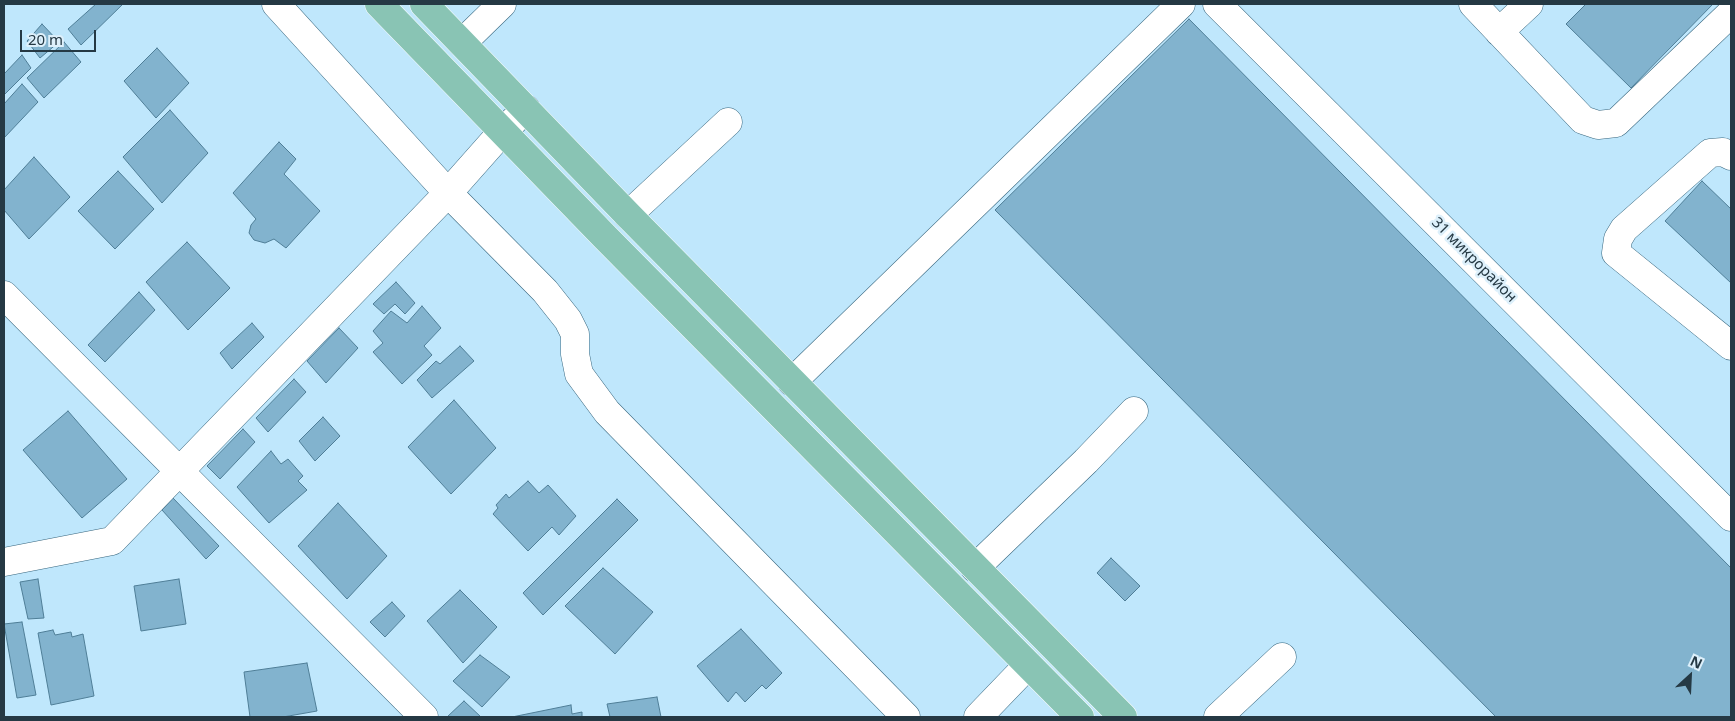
<!DOCTYPE html>
<meta charset="utf-8">
<style>
body{margin:0}
#map{position:relative;width:1735px;height:721px;overflow:hidden;background:#bfe7fc;font-family:"Noto Sans",sans-serif}
canvas{display:block}
.frame{position:absolute;inset:0;border:5px solid #253944;pointer-events:none}
.north{position:absolute;left:1665px;top:651px;width:50px;height:50px;-webkit-text-stroke:4px #ddf0fb;paint-order:stroke;rotate:25deg;font-size:14px;font-weight:700;line-height:20px;text-align:center;color:#253944}
.north::after{content:'';display:block;margin:auto;width:18px;height:22px;background:#253944;clip-path:polygon(50% 0,100% 100%,50% 72%,0 100%)}
.scale{position:absolute;left:20px;top:30px;width:76px;height:22px;box-sizing:border-box;border:2px solid #253944;border-top:0;padding-left:6px;font-size:15px;line-height:18px;white-space:nowrap;color:#253944;-webkit-text-stroke:4px #ddf0fb;paint-order:stroke}
</style>
<div id="map">
<canvas width="1735" height="721"></canvas>
<div class="frame"></div>
<div class="north">N</div>
<div class="scale">20 m</div>
</div>
<script>
const ctx = document.querySelector('canvas').getContext('2d');
ctx.lineJoin = 'round';
function paint(path, color) { ctx.fillStyle = color; ctx.fill(path, 'evenodd'); }
const shape = rows => new Path2D(rows.map(r => 'M' + r).join(''));
function trace(path, color, width, dash) { ctx.strokeStyle = color; ctx.lineWidth = width; ctx.lineCap = dash ? 'butt' : 'round'; ctx.setLineDash(dash || []); ctx.stroke(path); }
function write(font, color, halo, rows, align = 'center') {
  ctx.font = font + ' "Noto Sans",sans-serif'; ctx.lineWidth = 5; ctx.setLineDash([]); ctx.textBaseline = 'middle'; ctx.strokeStyle = halo; ctx.fillStyle = color; for (const [text, x, y, turn = 0] of rows) {
    ctx.save(); ctx.translate(x, y); ctx.rotate((+turn || 0) * Math.PI / 180); ctx.textAlign = isNaN(turn) ? turn : align; if (halo) ctx.strokeText(text, 0, 0); ctx.fillText(text, 0, 0); ctx.restore();
  }
}
const building = shape([
 [96,4,123,4,81,45,68,29,96,4],
 [1586,4,1713,4,1631,88,1566,24,1586,4],
 [1189,19,1731,568,1731,717,1496,717,995,210,1189,19],
 [42,24,59,42,40,58,27,41,42,24],
 [64,42,81,62,44,98,27,78,64,42],
 [157,48,189,83,156,118,124,81,157,48],
 [22,55,31,68,4,95,4,74,22,55],
 [22,84,38,102,4,138,4,104,22,84],
 [170,110,208,153,162,203,123,157,170,110],
 [279,142,296,159,284,174,320,211,286,248,274,239,265,243,254,240,249,233,251,225,256,219,233,193,279,142],
 [34,157,70,197,29,239,4,210,4,190,34,157],
 [118,171,154,209,115,249,78,211,118,171],
 [1702,181,1731,209,1731,283,1665,221,1702,181],
 [187,242,230,288,188,330,146,282,187,242],
 [396,282,415,303,405,314,395,304,384,314,373,304,396,282],
 [139,292,155,310,105,362,88,345,139,292],
 [422,306,441,328,424,346,432,355,402,384,373,352,383,343,373,331,391,311,407,323,422,306],
 [252,323,264,337,232,369,220,353,252,323],
 [339,328,358,348,326,383,307,361,339,328],
 [460,346,474,361,432,398,417,380,436,361,440,364,460,346],
 [294,379,306,392,268,432,256,418,294,379],
 [454,400,496,448,451,494,408,447,454,400],
 [68,411,127,479,82,518,23,450,68,411],
 [323,417,340,436,315,461,299,441,323,417],
 [243,429,255,442,220,479,207,466,243,429],
 [271,451,281,464,288,459,303,476,298,481,307,490,269,523,237,487,271,451],
 [528,481,539,493,548,485,576,516,559,535,552,527,528,551,493,514,498,508,496,505,506,494,509,498,528,481],
 [173,498,219,546,206,559,162,510,173,498],
 [617,499,638,520,543,615,523,593,617,499],
 [338,503,387,556,347,599,298,546,338,503],
 [1111,558,1140,586,1125,601,1097,573,1111,558],
 [603,568,653,612,615,654,565,606,603,568],
 [38,579,44,618,28,619,20,582,38,579],
 [179,579,186,624,141,631,134,586,179,579],
 [460,590,497,627,463,663,427,621,460,590],
 [392,602,405,616,385,637,370,622,392,602],
 [22,622,36,695,17,698,4,624,22,622],
 [741,629,782,673,766,689,762,685,745,702,736,692,728,702,697,666,741,629],
 [53,630,55,635,71,632,72,637,83,634,94,696,51,705,38,633,53,630],
 [480,655,510,677,482,707,453,681,480,655],
 [307,663,317,711,283,717,250,717,244,672,307,663],
 [657,697,661,717,610,717,607,704,657,697],
 [464,701,481,717,447,717,464,701],
 [571,705,572,714,582,712,582,717,512,717,571,705]
]);
const minor = shape([
 [276,4,448,193,545,291,568,320,575,334,575,354,579,374,607,412,906,717],
 [1217,4,1731,517],
 [1473,4,1583,120,1598,125,1616,123,1731,13],
 [1499,32,1529,4],
 [462,43,502,4],
 [1731,156,1723,152,1710,153,1624,229,1618,239,1616,253,1731,346],
 [628,215,728,122],
 [4,295,424,717],
 [792,382,1181,4],
 [4,562,112,541,448,193,502,132,526,109],
 [975,568,1086,461,1134,411],
 [978,717,1028,665],
 [1218,717,1282,657]
]);
const major = shape([
 [379,4,604,236,1080,717],
 [424,4,628,215,1123,717]
]);
const streetNames = [
 ["31 микрорайон",1474,260,45]
];
paint(building, '#82b3ce');
trace(building, '#4f7e97', 1);
trace(minor, '#37667e', 29);
trace(major, '#fff', 29);
trace(minor, '#fff', 28);
trace(major, '#89c4b4', 28);
write('15px', '#253944', '#ddf0fb', streetNames);
</script>
